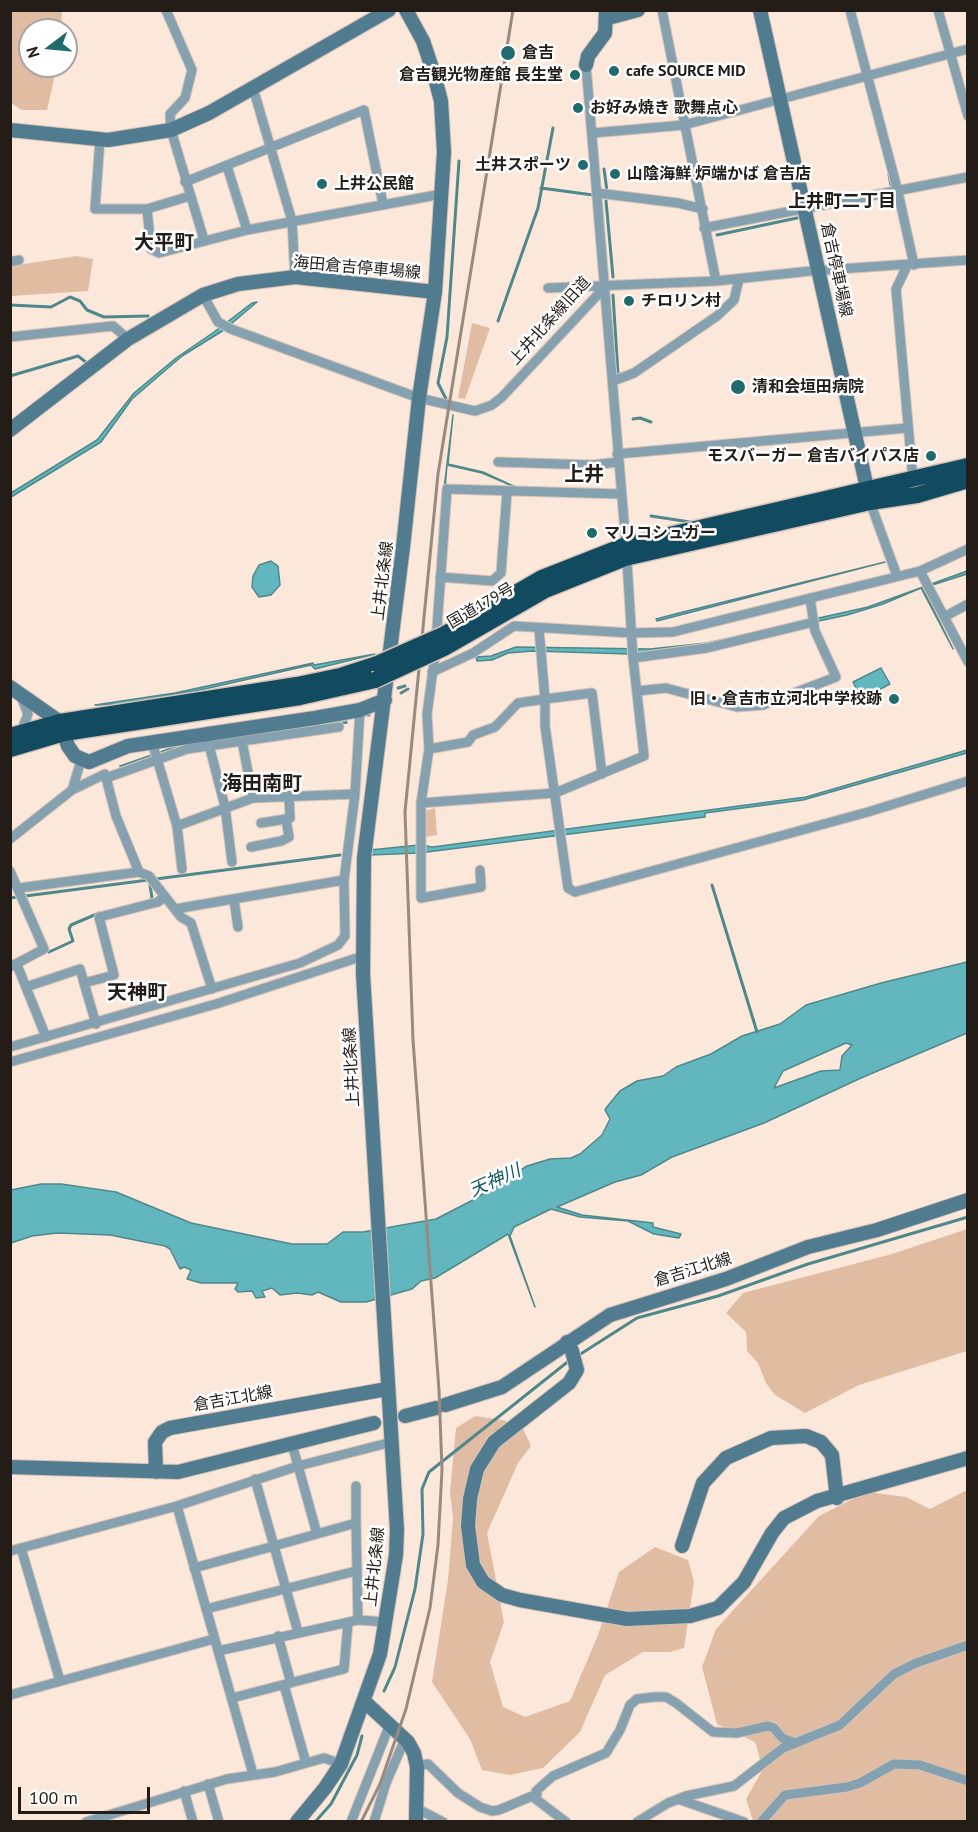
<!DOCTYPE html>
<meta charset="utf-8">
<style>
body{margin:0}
#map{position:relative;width:978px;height:1832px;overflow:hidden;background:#fce8db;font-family:"PT Sans",sans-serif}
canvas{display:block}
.frame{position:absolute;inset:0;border:12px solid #241c16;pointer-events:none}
.north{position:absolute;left:18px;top:18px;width:60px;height:60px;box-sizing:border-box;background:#fff;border:2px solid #a7a4a2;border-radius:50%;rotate:254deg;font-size:16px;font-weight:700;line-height:24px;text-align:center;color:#241c16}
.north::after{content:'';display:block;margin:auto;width:21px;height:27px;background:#1f6b6e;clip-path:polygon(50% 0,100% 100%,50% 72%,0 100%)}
.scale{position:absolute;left:18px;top:1787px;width:132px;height:27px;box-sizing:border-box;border:3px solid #241c16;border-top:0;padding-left:8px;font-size:18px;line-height:21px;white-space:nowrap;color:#241c16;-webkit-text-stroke:4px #fff;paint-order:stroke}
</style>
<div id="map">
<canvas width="978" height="1832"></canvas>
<div class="frame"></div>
<div class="north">N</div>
<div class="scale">100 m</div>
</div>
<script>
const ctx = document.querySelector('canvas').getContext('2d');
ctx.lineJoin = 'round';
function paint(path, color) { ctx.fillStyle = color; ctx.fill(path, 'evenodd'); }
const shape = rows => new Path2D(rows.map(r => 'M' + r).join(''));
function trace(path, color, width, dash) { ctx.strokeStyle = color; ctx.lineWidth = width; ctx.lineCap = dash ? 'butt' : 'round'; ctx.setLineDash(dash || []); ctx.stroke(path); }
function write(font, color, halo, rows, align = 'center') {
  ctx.font = font + ' "PT Sans","Noto Sans JP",sans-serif'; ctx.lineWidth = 5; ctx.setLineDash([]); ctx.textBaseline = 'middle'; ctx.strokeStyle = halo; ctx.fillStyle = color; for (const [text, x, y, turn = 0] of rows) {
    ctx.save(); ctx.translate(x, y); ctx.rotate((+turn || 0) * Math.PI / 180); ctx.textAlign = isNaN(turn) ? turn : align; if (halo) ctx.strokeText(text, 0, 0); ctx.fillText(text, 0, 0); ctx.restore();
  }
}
const green = shape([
 [10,11,62,11,61,30,30,30,30,66,57,66,47,110,22,110,11,103],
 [77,256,93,259,88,291,11,296,10,266],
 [472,323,490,328,465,399,458,398],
 [435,808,437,835,425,837,424,811],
 [967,1229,967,1351,859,1385,805,1413,775,1395,766,1383,758,1363,747,1351,746,1332,726,1313,743,1293,892,1254],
 [475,1416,503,1420,523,1429,531,1446,518,1463,487,1533,504,1622,490,1662,503,1707,525,1717,570,1701,598,1635,619,1572,655,1547,688,1560,694,1581,684,1648,670,1652,643,1652,605,1675,580,1732,543,1768,510,1775,482,1770,470,1739,432,1682,448,1580,453,1518,450,1492,456,1428],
 [967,1490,967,1821,753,1821,746,1799,763,1769,755,1742,717,1724,702,1667,716,1629,819,1516,867,1492,906,1497,930,1509]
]);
const water = shape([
 [257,302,224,330,182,356,132,399,101,442,11,497,11,493,97,440,134,393,176,358,214,332,252,303,257,302],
 [453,415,448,464,483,472,522,490,482,473,447,465,435,606,442,505,453,415],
 [271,561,278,566,280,585,271,595,259,597,252,587,253,576,259,565,271,561],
 [885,562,657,621,656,619,679,613,885,562],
 [967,571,967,574,923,588,953,649,921,588,883,604,847,615,706,645,629,654,533,651,508,653,492,660,477,661,476,657,491,656,516,647,650,649,707,643,868,607,967,571],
 [375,654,315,669,311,665,200,690,120,704,95,705,175,693,313,663,314,665,375,654],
 [881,668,890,684,861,699,853,682,881,668],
 [345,718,347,723,256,736,121,769,120,766,186,743,345,718],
 [967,750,967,753,803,800,705,813,705,817,419,853,370,855,370,850,419,845,433,847,806,797,967,750],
 [967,962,967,1033,861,1078,764,1123,672,1157,641,1175,615,1182,557,1207,582,1215,653,1223,653,1227,681,1234,679,1238,654,1234,628,1221,580,1217,551,1209,514,1227,510,1236,535,1307,508,1234,435,1278,421,1281,412,1289,366,1302,341,1302,318,1292,312,1295,297,1293,280,1295,272,1288,262,1291,265,1297,256,1298,252,1291,238,1292,235,1289,238,1283,201,1283,187,1279,191,1270,184,1267,180,1269,170,1249,165,1246,110,1235,57,1233,32,1236,11,1243,11,1190,41,1184,61,1184,116,1192,191,1223,292,1244,327,1244,343,1232,363,1232,436,1219,471,1201,527,1166,550,1159,571,1158,580,1154,602,1135,610,1119,605,1110,606,1108,620,1091,637,1081,663,1076,676,1067,711,1054,742,1036,780,1024,806,1005,881,983,967,962],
 [846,1043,852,1045,842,1056,840,1070,821,1071,774,1088,783,1071,846,1043]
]);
const stream = shape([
 [604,169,607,191],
 [889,175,891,185],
 [541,188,593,195],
 [606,201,613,277],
 [717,235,797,218],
 [613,295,618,374],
 [10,305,51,307,70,297,80,301,87,310,104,317,148,316],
 [498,321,538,208,553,128],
 [10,376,78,356,87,363],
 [446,399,438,383,447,337,459,161],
 [633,419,640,418,651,422],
 [651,516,690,522],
 [398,688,405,686],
 [401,693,408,689],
 [367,715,369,715],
 [712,885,757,1032],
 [10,898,340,855],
 [149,901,152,898,150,885],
 [49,952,73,941,69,929,71,925,99,913],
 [579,1355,637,1318,718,1296,808,1264,968,1217],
 [384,1691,395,1667,415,1589,423,1534,422,1489,429,1472,570,1360],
 [315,1822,331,1804,357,1755,362,1736]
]);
const street = shape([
 [166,10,192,70,185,98,170,114,171,130,204,240],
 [662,10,716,281],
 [850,10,898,192,914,265],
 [938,10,968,116],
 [586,65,626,545,633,658,644,756,555,793,421,803,429,749,427,714,435,655,447,489,620,494],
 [253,88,292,221,295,277],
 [593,133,684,125,968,49],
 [100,139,95,209,147,209,190,196],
 [227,166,247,230],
 [185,182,364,110,383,204],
 [597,193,678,203,703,209],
 [147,209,151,249,159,253,247,230,442,194],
 [704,228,968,177],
 [10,262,19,260],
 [907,266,896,289,913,480],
 [548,288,716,281,811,271,968,260],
 [203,295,218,322,231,329,419,398,475,411,492,405,502,397,605,287],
 [10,337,113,326,128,339],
 [613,381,634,373,717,316,734,300,739,279],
 [617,454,907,428],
 [498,462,593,465,618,462],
 [870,502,897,576],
 [920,571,968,662],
 [440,577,492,581,501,573,507,492],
 [944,617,968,604],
 [633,658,707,648,814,622],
 [432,672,473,653,514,626,631,633,673,632,920,571,968,549],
 [637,691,666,688,737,707,763,705,836,677,815,631,810,598],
 [21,732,28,714,22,699],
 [208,741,225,807,232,862],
 [242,741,253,798],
 [152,742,177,826,182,869],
 [429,749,468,742,473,735,495,727,518,703,545,699,539,629],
 [602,774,592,693,545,699,545,726,568,888,575,892,868,812,968,781],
 [106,778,187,749,339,727],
 [72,790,105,774,116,816,139,872],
 [421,803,421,898,481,887,480,870],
 [261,823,286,819],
 [177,826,253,798,355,794],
 [10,839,72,790,81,761],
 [251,847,281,841,289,837,286,819,290,818,289,795],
 [10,871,44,949,10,967],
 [19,888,139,872,149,876,181,917,191,923,212,989],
 [234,900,238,927],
 [175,909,344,880],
 [17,965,46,1037],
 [84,983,114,975,99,917,158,902,164,897],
 [26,987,80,969,96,1024],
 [10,1047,300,963,338,945,345,936,344,880,355,794,360,710],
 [10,1062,216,1004,363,956],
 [292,1444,317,1534],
 [356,1486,356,1523],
 [177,1506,253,1774],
 [21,1548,60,1681],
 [10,1551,177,1506,298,1466,392,1442],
 [194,1568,274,1546,255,1479],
 [206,1609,356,1571],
 [298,1632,274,1546,356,1523,358,1620],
 [278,1636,291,1683],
 [218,1651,358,1620,386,1622],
 [284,1685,306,1763],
 [10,1695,214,1639],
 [232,1698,344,1669,348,1623],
 [416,1766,428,1764,458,1793,480,1807,492,1811,499,1810,537,1794,536,1791,553,1776,606,1753,620,1730,630,1705,637,1699,654,1697,666,1697,676,1703,713,1732,737,1733,768,1726,774,1728,782,1738,795,1743],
 [208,1784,219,1822],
 [184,1791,193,1822],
 [533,1797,566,1822],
 [678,1799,744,1822],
 [416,1808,443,1822],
 [86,1822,227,1779,275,1772,324,1758,341,1764],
 [351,1822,390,1724],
 [374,1822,386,1783,405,1739],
 [637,1822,668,1803,686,1796,734,1786,783,1748,840,1725,894,1674,916,1663,968,1645],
 [761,1822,785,1795,847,1787,860,1783,894,1764,920,1765,968,1781]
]);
const secondary = shape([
 [760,10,869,497],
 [608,18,638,10],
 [586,65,588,56,605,33,606,10],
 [10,130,108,140,171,130,209,113,389,10],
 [10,430,128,339,203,295,238,284,295,277,435,292],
 [10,687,60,722,68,746,75,756,89,762,128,746,315,718,360,710,385,700],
 [567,1342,572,1351,577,1370,569,1383,494,1442,477,1469,470,1499,468,1526,473,1565,483,1582,502,1595,520,1600,627,1619,690,1616,718,1608,744,1582,772,1533,784,1518,817,1501,968,1458],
 [445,1405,502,1387,610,1315,726,1279,808,1247,877,1230,968,1200],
 [405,1416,436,1408],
 [10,1467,178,1472,374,1423],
 [156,1472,155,1442,162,1432,170,1428,387,1389],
 [682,1546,703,1483,726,1458,771,1438,806,1436,821,1442,832,1455,837,1498],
 [364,1701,408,1742,414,1753,417,1767,416,1822],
 [297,1822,325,1788,341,1764,380,1654,396,1555,397,1530,363,974,364,858,403,547,419,398,435,292,444,152,441,101,433,71,423,41,406,10]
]);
const highway = shape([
 [445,634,542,578,626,545,968,466],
 [444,648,545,590,625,558,870,502,917,495,968,480],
 [10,736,60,722,297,685,340,676,377,664],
 [10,749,64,733,300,697,375,680]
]);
const rail = shape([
 [361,1822,380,1784,406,1709,430,1608,438,1545,442,1470,439,1390,413,1040,405,812,438,474,513,10]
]);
const highwayBridge = shape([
 [377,664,445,634],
 [375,680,444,648]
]);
const markers = [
 [508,53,8,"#1f6b6e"],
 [614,71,6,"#1f6b6e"],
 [575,75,6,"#1f6b6e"],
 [578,108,6,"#1f6b6e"],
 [583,165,6,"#1f6b6e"],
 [615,174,6,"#1f6b6e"],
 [322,184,6,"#1f6b6e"],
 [629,301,6,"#1f6b6e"],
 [738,387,8,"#1f6b6e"],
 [931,456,6,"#1f6b6e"],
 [592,533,6,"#1f6b6e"],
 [894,699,6,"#1f6b6e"]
];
const poiNames = [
 ["倉吉",522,53],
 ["cafe SOURCE MID",626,71],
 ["倉吉観光物産館 長生堂",563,75,"right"],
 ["お好み焼き 歌舞点心",590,108],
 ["土井スポーツ",571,165,"right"],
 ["山陰海鮮 炉端かば 倉吉店",627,174],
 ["上井公民館",334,184],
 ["チロリン村",641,301],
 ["清和会垣田病院",752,387],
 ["モスバーガー 倉吉バイパス店",919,456,"right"],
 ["マリコシュガー",604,533],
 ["旧・倉吉市立河北中学校跡",882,699,"right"]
];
const streetNames = [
 ["海田倉吉停車場線",357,268,5],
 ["倉吉停車場線",836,270,78],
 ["上井北条線旧道",550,321,-48],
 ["上井北条線",383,581,-83],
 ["国道179号",481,606,-30],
 ["上井北条線",352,1067,-93],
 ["倉吉江北線",693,1270,-17],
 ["倉吉江北線",233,1399,-10],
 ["上井北条線",375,1567,-84]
];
const neighbourhoodNames = [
 ["上井町二丁目",842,202]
];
const waterNames = [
 ["天神川",495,1181,-24]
];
const quarterNames = [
 ["大平町",164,243],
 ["上井",584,475],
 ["海田南町",262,784],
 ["天神町",137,993]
];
paint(green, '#e0bca3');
paint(water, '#61b7bd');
trace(water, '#4f888b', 1.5);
trace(stream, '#4f888b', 3);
trace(street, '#d5c3b8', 11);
trace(secondary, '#d5c3b8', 16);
trace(highway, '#d5c3b8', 19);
trace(street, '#85a1af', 9);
trace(secondary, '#517c90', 14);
trace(highway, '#124a60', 16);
trace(rail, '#998a80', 3);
trace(highwayBridge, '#d5c3b8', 19, []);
trace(highwayBridge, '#124a60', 16);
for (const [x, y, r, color] of markers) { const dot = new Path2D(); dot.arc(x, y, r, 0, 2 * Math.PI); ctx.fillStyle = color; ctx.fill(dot); trace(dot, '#fff', 2); }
write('bold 16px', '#241c16', '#fff', poiNames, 'left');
write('16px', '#241c16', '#fff', streetNames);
write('bold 18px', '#241c16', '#fff', neighbourhoodNames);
write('italic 18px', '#105a5f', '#fff', waterNames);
write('bold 20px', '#241c16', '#fff', quarterNames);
</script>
